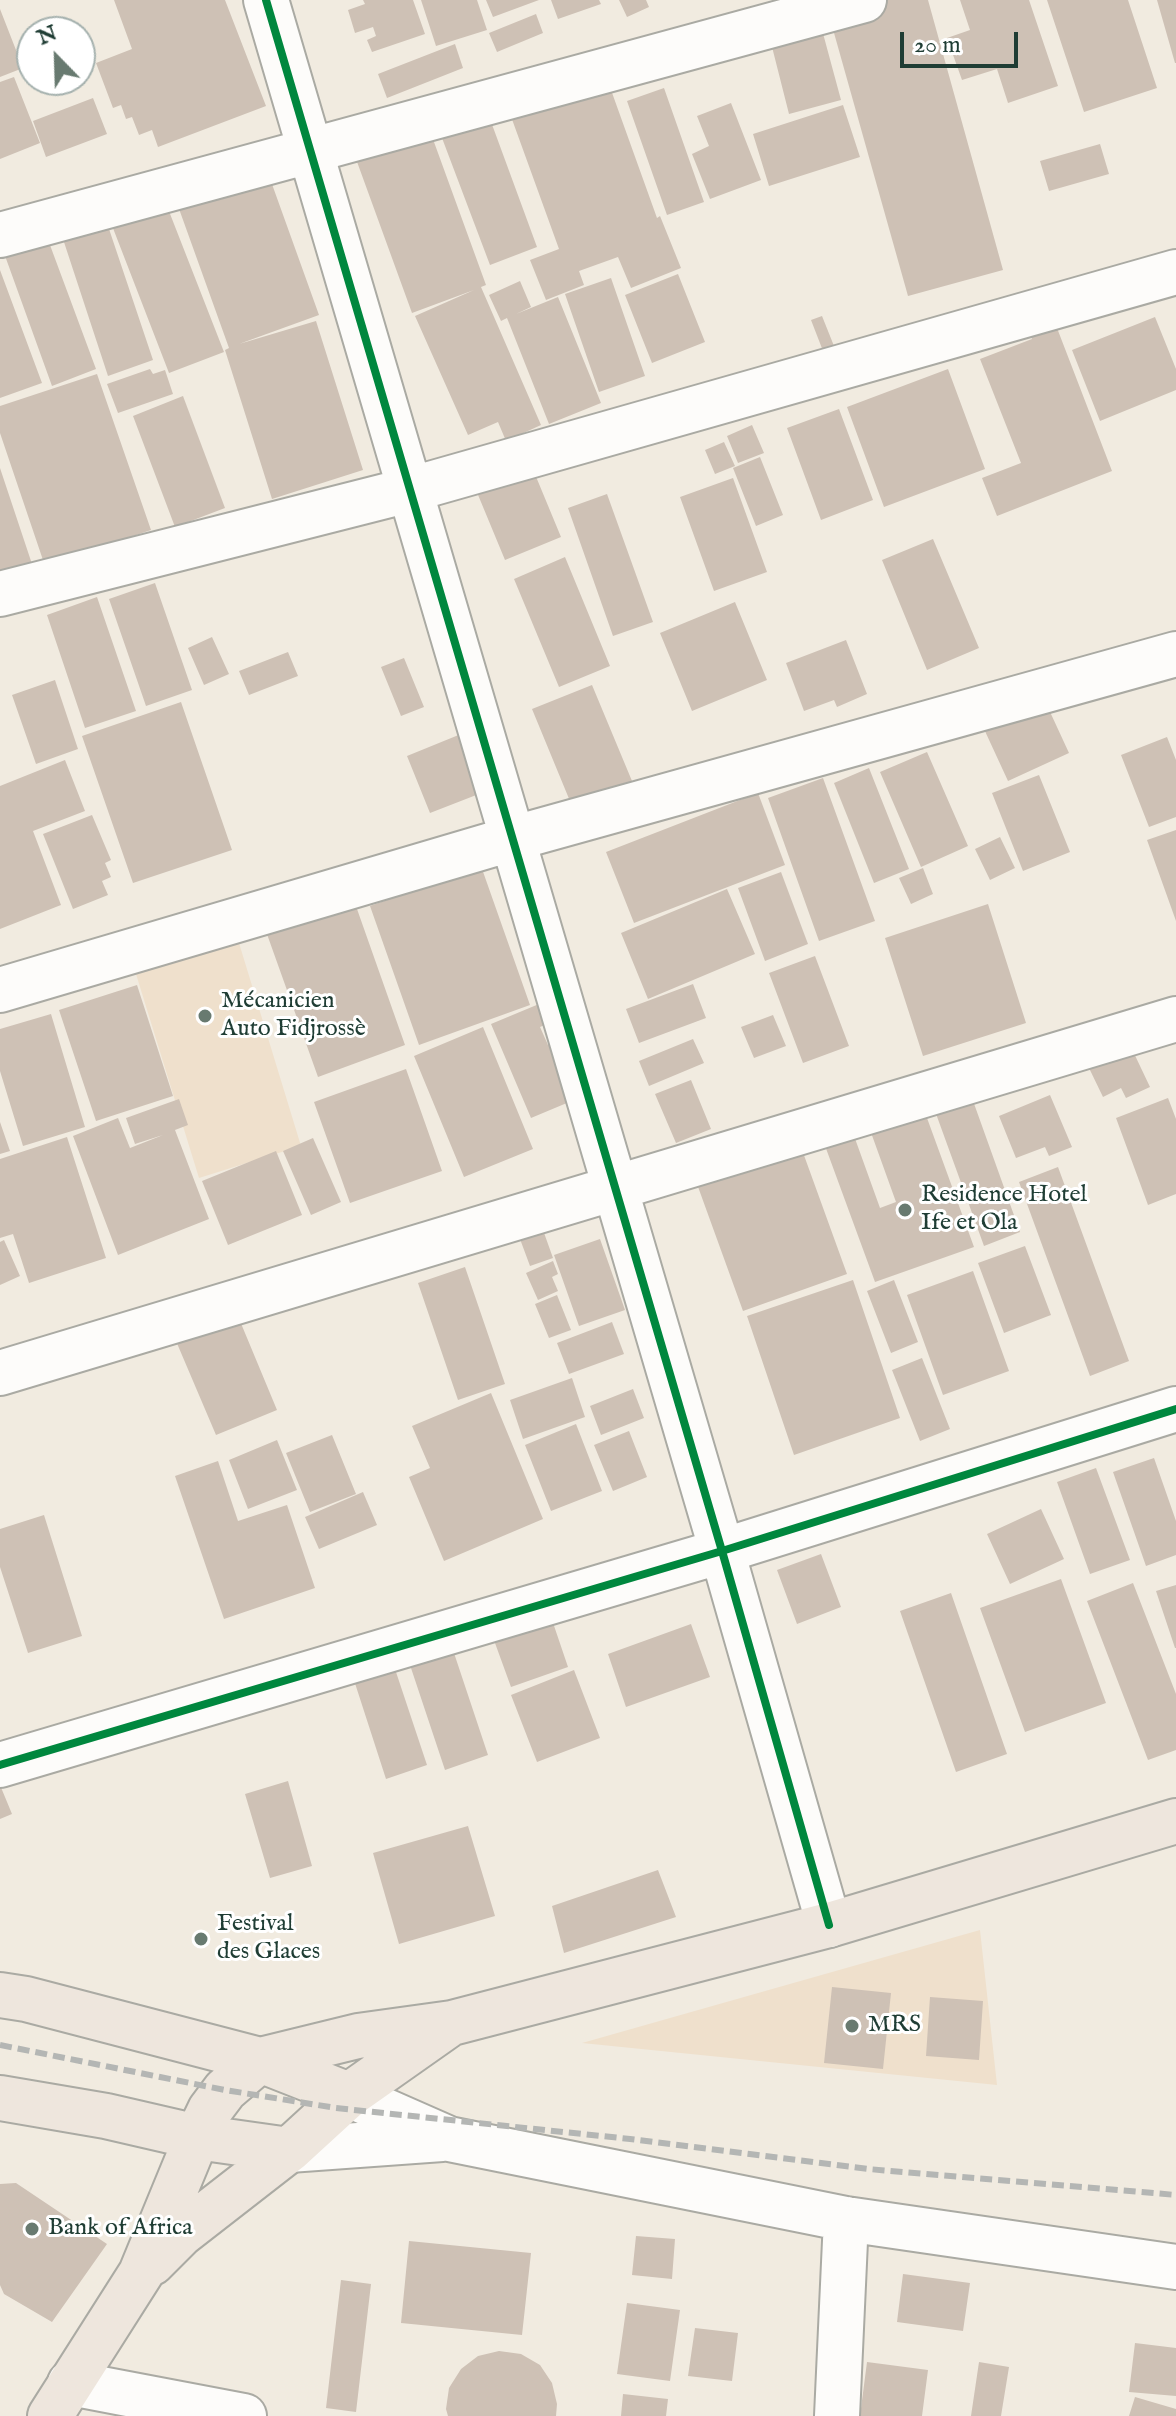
<!DOCTYPE html>
<meta charset="utf-8">
<style>
body{margin:0}
#map{position:relative;width:1176px;height:2416px;overflow:hidden;background:#f1ebe0;font-family:"IM FELL English",serif}
canvas{display:block}
.north{position:absolute;left:16px;top:16px;width:80px;height:80px;box-sizing:border-box;background:#fff;border:2px solid #a5b1ae;border-radius:50%;rotate:337deg;font-size:22px;font-weight:700;line-height:32px;text-align:center;color:#1f3d34}
.north::after{content:'';display:block;margin:auto;width:28px;height:36px;background:#687a70;clip-path:polygon(50% 0,100% 100%,50% 72%,0 100%)}
.scale{position:absolute;left:900px;top:32px;width:118px;height:36px;box-sizing:border-box;border:4px solid #1f3d34;border-top:0;padding-left:10px;font-size:24px;line-height:28px;white-space:nowrap;color:#1f3d34;-webkit-text-stroke:6px #fff;paint-order:stroke}
</style>
<div id="map">
<canvas width="1176" height="2416"></canvas>
<div class="north">N</div>
<div class="scale">20 m</div>
</div>
<script>
const ctx = document.querySelector('canvas').getContext('2d');
ctx.lineJoin = 'round';
function paint(path, color) { ctx.fillStyle = color; ctx.fill(path, 'evenodd'); }
const shape = rows => new Path2D(rows.map(r => 'M' + r).join(''));
function trace(path, color, width, dash) { ctx.strokeStyle = color; ctx.lineWidth = width; ctx.lineCap = dash ? 'butt' : 'round'; ctx.setLineDash(dash || []); ctx.stroke(path); }
function write(font, color, halo, rows, align = 'center') {
  ctx.font = font + ' "IM FELL English",serif'; ctx.lineWidth = 6; ctx.setLineDash([]); ctx.textBaseline = 'middle'; ctx.strokeStyle = halo; ctx.fillStyle = color; for (const [text, x, y, turn = 0] of rows) {
    ctx.save(); ctx.translate(x, y); ctx.rotate((+turn || 0) * Math.PI / 180); ctx.textAlign = isNaN(turn) ? turn : align; if (halo) ctx.strokeText(text, 0, 0); ctx.fillText(text, 0, 0); ctx.restore();
  }
}
const built = shape([
 [239,943,301,1146,199,1178,136,974],
 [980,1930,997,2085,582,2043]
]);
const building = shape([
 [114,0,225,0,266,106,158,147,152,130,139,135,132,117,126,119,121,105,113,108,96,63,132,49],
 [363,0,413,0,425,34,372,52,367,40,376,36,373,27,355,33,348,10,365,4],
 [421,0,477,0,487,30,436,46],
 [486,0,539,0,493,17],
 [551,0,599,0,601,4,558,19],
 [619,0,646,0,649,7,627,17],
 [856,0,928,0,1003,270,908,296,827,8],
 [960,0,1029,0,1058,86,1008,103,997,69,962,80,947,38,970,30],
 [1047,0,1128,0,1157,88,1084,112],
 [1157,0,1176,0,1176,63,1175,63],
 [0,9,23,68,0,77],
 [536,14,543,33,497,52,489,33],
 [821,26,841,100,789,114,770,39],
 [455,44,463,68,387,98,378,74],
 [606,76,657,218,660,216,681,268,631,288,618,257,579,271,584,285,546,300,530,260,559,249,509,111],
 [14,77,40,143,0,159,0,82],
 [664,88,704,202,667,215,627,101],
 [93,98,107,134,46,157,33,121],
 [731,103,761,180,710,199,692,154,709,146,697,116],
 [843,105,860,157,769,186,753,134],
 [490,119,537,247,490,265,442,138],
 [430,131,486,285,481,287,541,425,506,441,498,422,468,435,415,316,474,290,412,313,356,159],
 [1100,144,1109,174,1049,191,1040,161],
 [268,173,319,315,239,344,316,321,363,470,272,499,225,350,229,348,178,206],
 [165,201,224,352,169,373,111,223],
 [106,220,153,360,108,376,62,236],
 [47,237,96,369,52,386,4,253],
 [0,270,42,383,0,398],
 [678,274,705,342,652,363,625,295],
 [611,278,645,376,599,392,565,294],
 [520,281,531,307,516,314,558,297,601,403,549,424,507,318,501,321,489,295],
 [1052,315,1112,471,997,516,982,478,1021,463,980,359,1032,339,1026,325],
 [822,316,834,346,823,351,811,320],
 [1155,317,1176,369,1176,390,1100,421,1072,350],
 [150,369,153,374,165,370,173,394,118,413,107,384],
 [948,369,985,469,884,507,847,407],
 [97,374,151,530,45,566,0,433,0,406],
 [183,396,225,508,175,527,133,416],
 [839,409,873,500,821,520,787,428],
 [752,425,764,453,738,463,727,436],
 [724,442,735,466,715,474,705,450],
 [760,457,783,515,756,526,733,468],
 [532,467,561,537,505,560,476,490],
 [0,468,32,564,0,574],
 [733,478,767,572,714,591,680,497],
 [607,494,653,622,613,636,568,508],
 [933,539,979,648,927,670,882,560],
 [565,557,610,666,559,687,514,579],
 [155,583,192,690,146,706,109,599],
 [97,597,136,711,85,728,47,615],
 [735,602,767,680,692,711,660,633],
 [212,637,229,674,204,685,188,648],
 [846,640,867,694,837,707,834,700,804,711,786,663],
 [288,652,298,676,249,695,239,671],
 [404,658,424,707,401,716,381,667],
 [55,680,78,749,36,764,12,695],
 [592,685,632,781,572,806,532,709],
 [1045,701,1069,753,1008,781,984,729],
 [181,702,232,850,133,883,82,736],
 [461,734,484,792,430,813,407,756],
 [1167,737,1176,760,1176,817,1149,827,1121,755],
 [927,752,968,846,921,867,880,772],
 [65,760,85,811,33,831,61,905,0,929,0,786],
 [869,768,909,869,874,883,834,783],
 [1039,775,1070,852,1023,871,992,793],
 [823,778,875,921,819,941,768,798],
 [758,793,785,865,634,923,606,852],
 [92,815,111,860,105,863,111,877,102,881,108,895,73,909,43,834],
 [1176,830,1176,921,1147,840],
 [1000,837,1015,868,990,880,975,849],
 [481,866,530,1005,419,1045,370,906],
 [923,868,933,894,911,904,899,878],
 [781,872,808,944,765,961,738,888],
 [727,889,755,954,648,999,621,933],
 [351,892,405,1045,318,1077,263,923],
 [988,904,1026,1023,923,1056,885,938],
 [815,956,849,1046,803,1063,769,973],
 [693,984,706,1018,639,1043,626,1009],
 [137,985,173,1096,96,1121,59,1010],
 [539,1004,547,1024,540,1027,548,1045,561,1039,570,1060,555,1066,564,1089,574,1100,531,1118,491,1024],
 [51,1014,85,1127,23,1146,0,1071,0,1029],
 [773,1015,786,1046,754,1058,741,1027],
 [483,1027,533,1149,464,1177,414,1056],
 [693,1039,704,1063,649,1086,639,1061],
 [1131,1047,1150,1087,1126,1098,1121,1088,1103,1097,1089,1068],
 [406,1069,442,1171,350,1203,314,1102],
 [691,1080,711,1129,676,1143,655,1094],
 [1050,1095,1072,1147,1049,1156,1045,1147,1016,1158,999,1116],
 [972,1098,1020,1232,984,1246,935,1111],
 [1168,1098,1176,1119,1176,1194,1148,1205,1116,1118],
 [179,1099,188,1125,175,1130,209,1219,118,1255,73,1136,118,1118,130,1148,163,1135,135,1144,126,1118],
 [923,1107,974,1247,875,1282,824,1143,853,1133,880,1208,896,1202,869,1127],
 [0,1122,10,1151,0,1154],
 [67,1137,106,1258,29,1283,13,1234,0,1238,0,1159],
 [313,1138,341,1202,311,1215,283,1151],
 [801,1147,847,1274,743,1311,697,1184],
 [276,1151,302,1215,228,1245,202,1181],
 [1058,1167,1129,1361,1090,1376,1019,1182],
 [543,1230,553,1258,530,1266,520,1239],
 [600,1239,625,1310,579,1326,554,1255],
 [4,1240,20,1276,0,1285,0,1242],
 [1025,1246,1051,1315,1004,1333,978,1263],
 [553,1261,558,1274,552,1277,558,1291,538,1300,526,1273],
 [465,1267,505,1384,458,1400,418,1283],
 [973,1271,1009,1371,943,1395,907,1295],
 [853,1280,900,1418,794,1455,747,1316],
 [894,1280,918,1342,891,1353,867,1291],
 [557,1295,571,1330,549,1338,535,1304],
 [235,1309,277,1410,216,1435,173,1334],
 [612,1322,624,1354,569,1374,557,1343],
 [922,1358,950,1429,920,1441,892,1370],
 [572,1378,585,1417,523,1439,510,1400],
 [633,1389,644,1418,601,1435,590,1406],
 [491,1393,543,1519,444,1561,409,1477,430,1468,412,1426],
 [576,1424,602,1491,551,1511,525,1445],
 [629,1431,647,1477,613,1491,594,1445],
 [332,1435,356,1494,310,1512,286,1453],
 [277,1440,297,1490,248,1509,229,1460],
 [1154,1458,1176,1521,1176,1555,1146,1566,1113,1472],
 [218,1461,238,1521,287,1505,315,1588,224,1619,175,1476],
 [1096,1468,1130,1560,1090,1574,1057,1482],
 [363,1492,377,1525,319,1549,305,1517],
 [1041,1509,1064,1559,1010,1584,987,1534],
 [44,1515,82,1636,28,1653,0,1567,0,1529],
 [821,1554,841,1607,797,1624,777,1570],
 [1061,1579,1106,1703,1025,1732,980,1608],
 [1133,1583,1176,1694,1176,1750,1148,1760,1087,1601],
 [1176,1585,1176,1648,1175,1648,1156,1591],
 [951,1593,1007,1754,956,1772,900,1611],
 [549,1611,568,1667,511,1687,491,1632],
 [691,1624,710,1677,626,1707,608,1654],
 [450,1641,488,1755,445,1770,407,1656],
 [392,1660,427,1765,386,1779,352,1674],
 [574,1670,600,1738,537,1762,511,1695],
 [288,1781,312,1866,270,1878,245,1794],
 [0,1785,12,1814,0,1819],
 [468,1826,495,1916,399,1944,373,1853],
 [658,1870,676,1917,564,1953,552,1906],
 [832,1987,891,1993,883,2069,824,2063],
 [930,1997,983,2001,979,2060,926,2056],
 [16,2183,107,2244,52,2322,4,2294,0,2285,0,2184],
 [636,2236,675,2239,672,2279,632,2275],
 [409,2241,531,2253,522,2335,401,2323],
 [903,2274,970,2283,963,2331,897,2322],
 [341,2280,371,2284,356,2412,326,2408],
 [627,2303,680,2310,670,2381,617,2374],
 [695,2328,738,2333,732,2381,688,2376],
 [1135,2343,1176,2348,1176,2396,1129,2392],
 [499,2351,521,2354,540,2365,552,2383,557,2404,556,2416,448,2416,446,2409,449,2388,461,2369,478,2356],
 [867,2362,928,2370,922,2416,860,2416],
 [979,2362,1009,2367,1001,2416,971,2416],
 [623,2394,668,2399,666,2416,621,2416],
 [1135,2397,1176,2409,1176,2416,1129,2416]
]);
const minor = shape([
 [266,0,722,1551,829,1925],
 [0,235,864,0],
 [0,594,409,490,1176,272],
 [0,990,511,839,1176,654],
 [0,1373,1176,1019],
 [0,1765,722,1551,1176,1409],
 [349,2095,449,2139,846,2219,1176,2267],
 [289,2150,442,2139],
 [70,2383,244,2416],
 [837,2416,846,2219]
]);
const major = shape([
 [0,1995,26,1999,260,2060,358,2036,452,2023,829,1925,1176,1821],
 [0,2098,106,2116,197,2137,289,2150],
 [152,2263,181,2234,289,2150,349,2095,447,2026],
 [50,2416,141,2273,197,2137,210,2110,225,2090,260,2060,349,2095]
]);
const rail = shape([
 [0,2045,225,2090,336,2108,630,2139,868,2169,1176,2195]
]);
const cycleway = shape([
 [266,0,722,1551,829,1925],
 [0,1765,722,1551,1176,1409]
]);
const markers = [
 [205,1016,8,"#687a70"],
 [905,1210,8,"#687a70"],
 [201,1939,8,"#687a70"],
 [852,2026,8,"#687a70"],
 [32,2229,8,"#687a70"]
];
const poiNames = [
 ["Mécanicien",221,1002],
 ["Auto Fidjrossè",221,1030],
 ["Residence Hotel",921,1196],
 ["Ife et Ola",921,1224],
 ["Festival",217,1925],
 ["des Glaces",217,1953],
 ["MRS",868,2026],
 ["Bank of Africa",48,2229]
];
paint(built, '#efe0cc');
paint(building, '#cec1b5');
trace(minor, '#aaaaa3', 48);
trace(major, '#aaaaa3', 48);
trace(minor, '#fdfcfa', 44);
trace(major, '#eee6dd', 44);
trace(rail, '#b4b6b4', 6, [12, 6]);
trace(cycleway, '#00873e', 8);
for (const [x, y, r, color] of markers) { const dot = new Path2D(); dot.arc(x, y, r, 0, 2 * Math.PI); ctx.fillStyle = color; ctx.fill(dot); trace(dot, '#fff', 3); }
write('24px', '#1f3d34', '#fff', poiNames, 'left');
</script>
